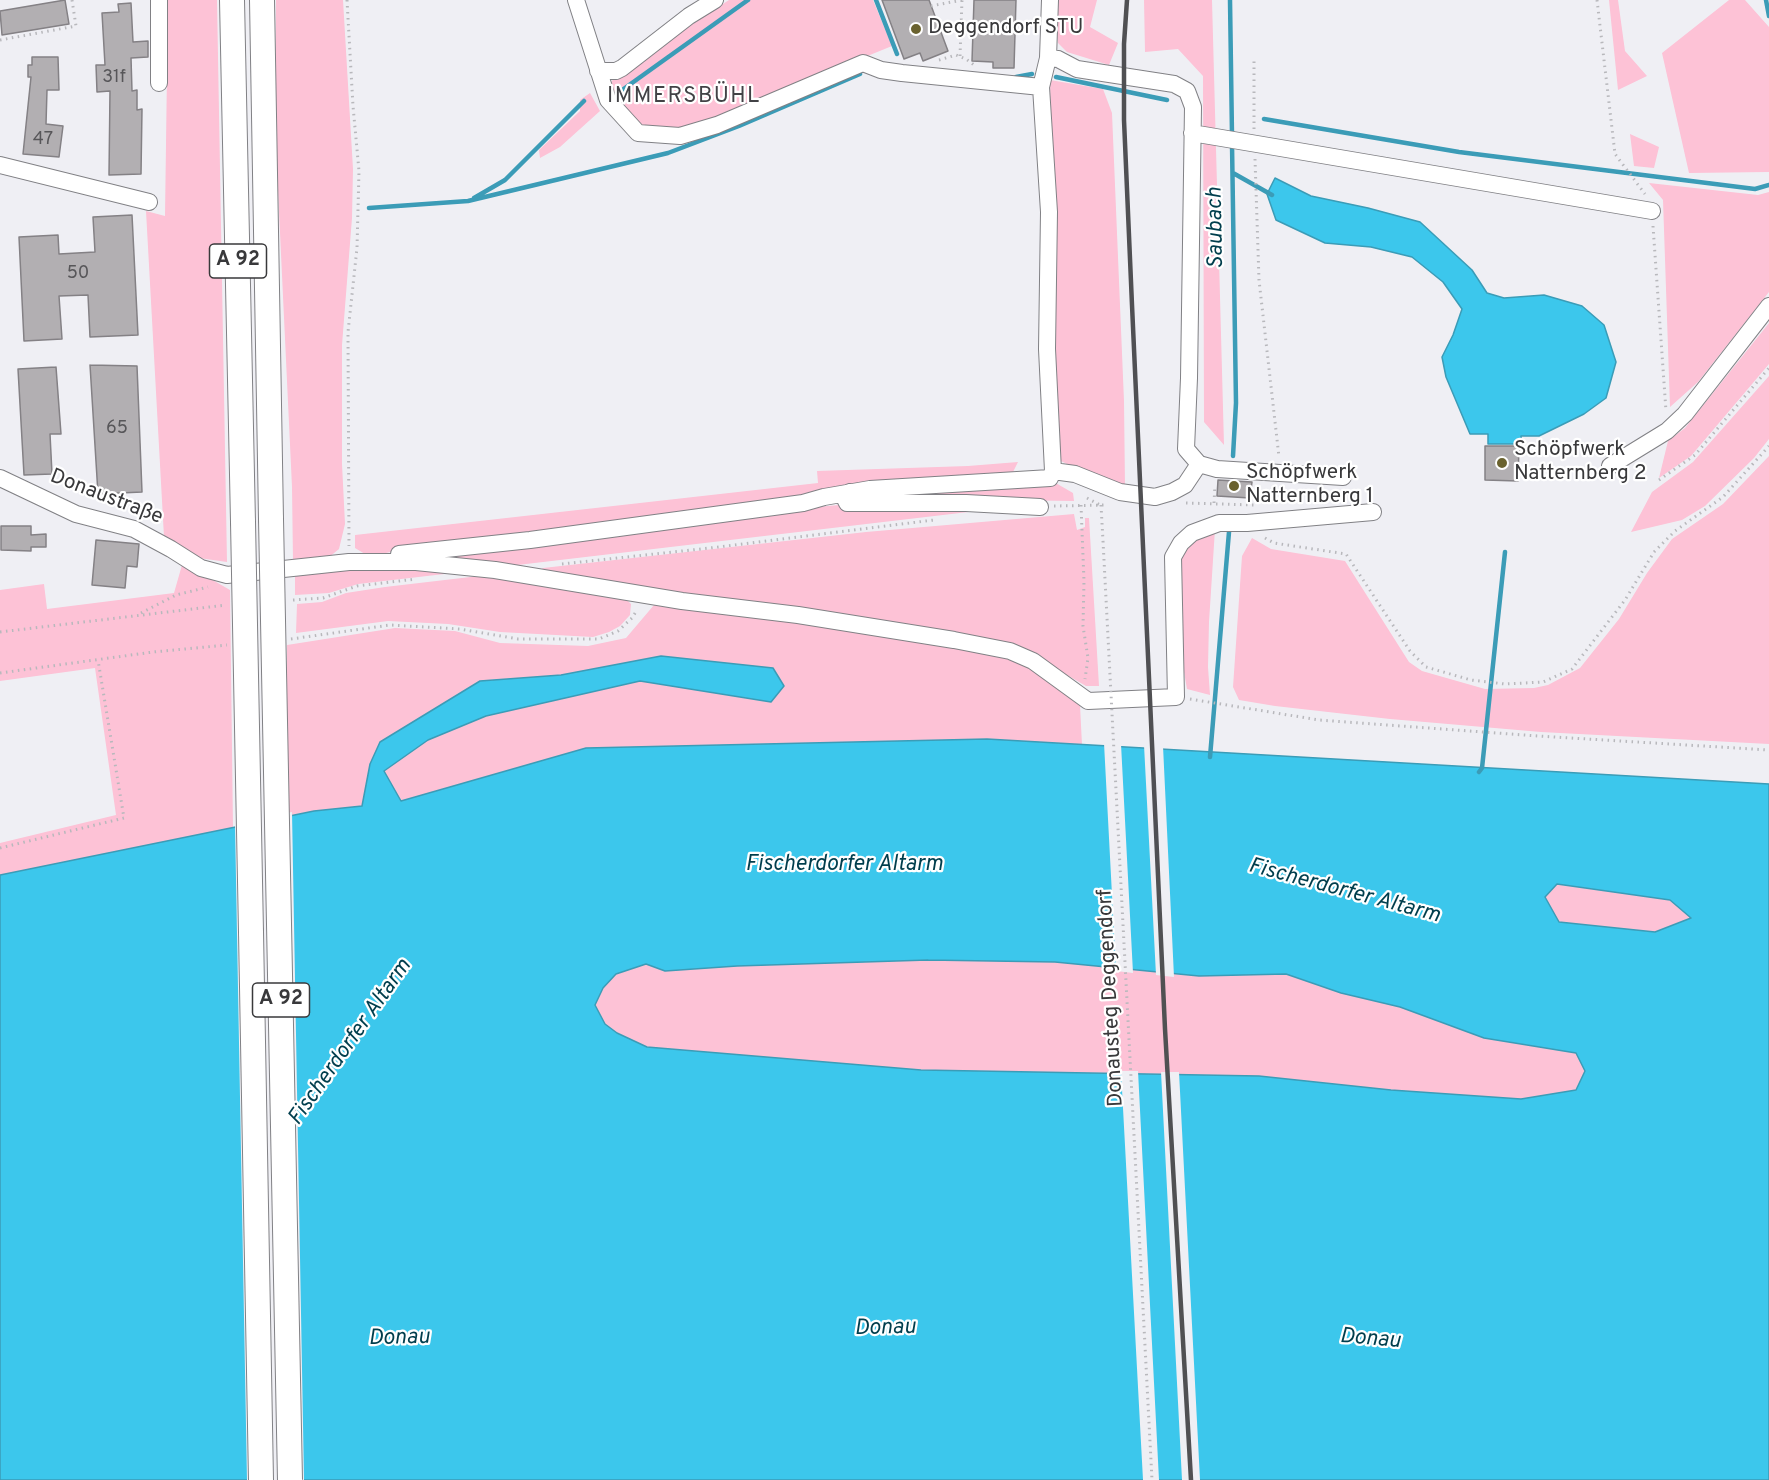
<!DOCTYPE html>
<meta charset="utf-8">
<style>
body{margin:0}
canvas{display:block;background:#efeff4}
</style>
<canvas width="1769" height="1480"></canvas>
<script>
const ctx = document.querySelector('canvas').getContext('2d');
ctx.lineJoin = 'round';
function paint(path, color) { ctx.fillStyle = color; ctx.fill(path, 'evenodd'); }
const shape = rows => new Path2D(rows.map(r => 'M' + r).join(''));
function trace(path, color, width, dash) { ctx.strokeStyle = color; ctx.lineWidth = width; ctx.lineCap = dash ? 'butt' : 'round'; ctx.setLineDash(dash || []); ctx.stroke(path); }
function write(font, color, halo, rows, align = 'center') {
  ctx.font = font + ' Overpass,sans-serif'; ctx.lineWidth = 4.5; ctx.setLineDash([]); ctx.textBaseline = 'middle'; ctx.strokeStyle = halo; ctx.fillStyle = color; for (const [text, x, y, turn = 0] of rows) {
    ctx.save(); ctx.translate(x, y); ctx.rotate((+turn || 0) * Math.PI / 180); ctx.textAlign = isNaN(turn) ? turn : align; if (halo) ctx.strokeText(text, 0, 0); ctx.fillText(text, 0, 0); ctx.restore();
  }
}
const green = shape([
 [168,0,217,0,227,562,199,558,164,537,146,211,165,216],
 [276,0,343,0,353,169,352,218,342,345,342,464,345,524,339,549,328,558,293,562,292,487,275,127],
 [729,0,873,0,892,46,686,130,647,128,618,107,608,89,615,75],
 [1057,0,1097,0,1090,27,1118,43,1109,65,1067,52,1058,43,1055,24],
 [1144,0,1212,0,1224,445,1204,422,1203,76,1178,49,1145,52],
 [1609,0,1618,0,1625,51,1647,76,1618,90],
 [1729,0,1745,0,1769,27,1769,172,1689,173,1662,53],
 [1050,80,1103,89,1112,113,1124,401,1125,487,1091,476,1061,461,1056,462],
 [590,93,600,111,560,147,540,158,539,150,580,111,580,100],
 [1630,134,1659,147,1654,168,1634,166],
 [1649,183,1758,195,1769,192,1769,292,1698,382,1670,407,1663,200],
 [1769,323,1769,364,1691,456,1659,478,1668,441,1685,428],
 [1769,376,1769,439,1754,458,1705,506,1682,520,1631,532,1652,492,1693,462],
 [1769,456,1769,744,1541,732,1390,719,1275,706,1239,700,1233,687,1242,556,1252,538,1271,549,1345,561,1409,662,1422,671,1485,689,1534,688,1548,685,1580,668,1619,619,1647,573,1672,539,1723,504],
 [1018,462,1012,474,406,548,370,557,355,548,355,535,818,483,817,471,968,466],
 [1054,482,1073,493,1074,501,857,498],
 [839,505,994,509,509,566,409,559,773,511],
 [1074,514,1077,530,1085,527,1085,518,1089,518,1099,686,1086,686,1022,649,538,572,543,568,866,532],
 [1215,529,1209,622,1208,667,1210,695,1187,689,1178,638,1177,563,1191,540],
 [185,564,230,590,233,828,0,875,0,843,116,815,95,668,0,681,0,590,44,584,47,609,174,593,182,565],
 [374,566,453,573,358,584,329,593,295,595,295,576],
 [479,576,622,595,631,604,630,615,620,626,609,632,593,637,500,632,448,624,388,621,296,633,297,604,322,602,346,593,385,587],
 [654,605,841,626,994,649,1034,667,1080,705,1082,745,987,739,586,748,401,801,383,770,428,740,486,716,640,681,770,702,784,686,561,675,480,681,370,764,362,806,314,811,287,816,287,645,395,628,455,631,500,643,588,646,626,638],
 [1556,884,1670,900,1692,918,1655,932,1558,922,1545,897],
 [928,960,1055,962,1199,976,1286,974,1341,993,1400,1007,1484,1038,1576,1053,1585,1071,1576,1090,1521,1099,1391,1090,1259,1076,921,1070,647,1047,617,1033,605,1024,595,1005,603,988,616,973,646,964,665,971,737,966]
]);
const water = shape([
 [1275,178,1311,196,1368,208,1420,222,1472,270,1487,293,1504,298,1544,295,1582,306,1604,325,1616,362,1606,398,1584,414,1539,436,1521,436,1521,444,1488,444,1488,434,1470,434,1446,377,1442,357,1453,335,1462,309,1443,282,1412,257,1371,247,1325,243,1276,220,1267,194,1275,178],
 [661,656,773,668,784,686,771,702,640,681,486,716,428,740,384,771,401,801,586,748,987,739,1769,784,1769,1480,0,1480,0,875,314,811,362,806,370,764,380,742,480,681,561,675,661,656],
 [1557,884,1670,900,1691,918,1655,932,1559,922,1545,897,1557,884],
 [928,960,1055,962,1199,976,1286,974,1341,993,1400,1007,1484,1038,1576,1053,1585,1071,1576,1090,1521,1099,1391,1090,1259,1076,921,1070,647,1047,617,1033,605,1024,595,1005,603,988,616,974,646,964,665,971,737,966,928,960]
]);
const pier = shape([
 [1104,743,1121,744,1133,973,1116,971],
 [1144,745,1163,746,1174,977,1156,975],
 [292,812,304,1480,247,1480,235,824],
 [1121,1071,1138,1071,1159,1480,1143,1480],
 [1161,1072,1179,1072,1200,1480,1182,1480]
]);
const stream = shape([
 [876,0,897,54],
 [1230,0,1232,135],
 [1766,0,1769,16],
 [1016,77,1032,74],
 [1056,77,1167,100],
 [618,93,748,0],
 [1264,119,1459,152,1755,189,1769,185],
 [1232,144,1236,403,1233,456],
 [1233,173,1272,195],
 [474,198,505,180,584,101],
 [369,208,468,201,668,153,739,126,860,74],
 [1210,757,1229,532],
 [1479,772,1482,768,1505,552]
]);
const building = shape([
 [65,0,69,24,2,35,0,11,65,0],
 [882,0,929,0,948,51,923,61,920,53,904,59,882,0],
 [974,0,1016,0,1014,68,993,68,993,62,972,61,974,0],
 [131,3,133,42,148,41,148,57,131,58,132,91,137,90,137,110,142,109,141,174,109,175,110,91,97,92,96,65,105,65,102,13,119,12,118,4,131,3],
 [32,57,58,57,59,90,47,90,46,124,63,126,59,157,23,154,31,77,28,77,28,65,32,65,32,57],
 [132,215,138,335,90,337,88,295,59,296,62,339,24,341,19,237,58,235,59,254,95,252,93,217,132,215],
 [90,365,137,366,142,492,98,494,90,365],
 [56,367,61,434,50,434,52,474,24,475,18,369,56,367],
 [1485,446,1519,446,1518,481,1485,480,1485,446],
 [1218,480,1252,482,1250,498,1217,496,1218,480],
 [1,526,31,526,31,535,46,534,46,547,31,547,31,551,1,550,1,526],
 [96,540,139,544,137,567,127,566,125,588,92,585,96,540]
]);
const path = shape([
 [347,0,353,106,359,171,357,248,348,332,349,546],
 [1597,0,1615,154,1645,194],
 [931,6,962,0],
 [0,40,76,26,72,0],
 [960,56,962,0],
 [939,60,956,55,966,59,974,65],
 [1254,129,1254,60],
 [1255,159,1259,280,1279,457],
 [1653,226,1666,411],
 [1659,480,1695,455,1769,368],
 [1087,498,1100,505],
 [1186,503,1254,505],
 [1214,503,1215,485],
 [1081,505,1084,581,1083,626,1088,658,1085,679],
 [1101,505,1103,541],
 [1054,506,1107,505],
 [1265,538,1274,543,1346,554,1410,651,1426,667,1471,680,1505,684,1543,682,1572,669,1625,600,1654,552,1675,531,1723,497,1769,446],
 [562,564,710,548,934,520],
 [293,600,323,598,357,586,416,579],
 [141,613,176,595,208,587],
 [0,632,226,605],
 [291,639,390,625,460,629,518,639,599,639,618,631,632,618,637,610],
 [0,673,153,652,227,645],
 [1190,699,1319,720,1538,736,1769,750],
 [0,848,124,818,98,660]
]);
const minor = shape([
 [159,0,159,83],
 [576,0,608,100,638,133,680,136,717,125,863,63,881,70,902,73,1041,87],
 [1050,0,1048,58,1041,87,1049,212,1047,349,1053,471],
 [1048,58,1058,59,1077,69,1174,84,1187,91,1193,107,1189,378,1186,449,1199,464,1217,469,1343,477],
 [598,71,616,71,622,68,689,16,715,0],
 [1192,133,1652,211],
 [0,165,149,202],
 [1610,466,1667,431,1685,414,1769,306],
 [0,478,76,514,134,529,171,549,201,568,227,575,349,562,416,562,495,570,682,601,798,615,954,640,1010,651,1033,661,1088,701,1176,697,1173,557,1181,543,1192,533,1219,523,1247,523,1373,512],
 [850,492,845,499,847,503,966,503,1040,507],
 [399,554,530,540,803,503,824,497,870,489,1050,478,1053,471,1075,474,1120,492,1155,497,1172,492,1185,485,1199,464]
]);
const highway = shape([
 [232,0,243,522],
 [262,0,271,519],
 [251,932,261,1480]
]);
const rail = shape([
 [1127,0,1124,44,1124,120,1132,305,1165,1029,1191,1480]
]);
const pathBridge = shape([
 [1103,541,1152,1480]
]);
const highwayBridge = shape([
 [271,519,290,1480],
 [243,522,251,932]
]);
const markers = [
 [916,29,6,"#6a622f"],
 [1502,463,6,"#6a622f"],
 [1234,486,6,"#6a622f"]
];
const numberNames = [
 ["31f",114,78],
 ["47",43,140],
 ["50",78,274],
 ["65",117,429]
];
const shields = [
 [238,261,57],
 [281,1000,57]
];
const shieldNames = [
 ["A 92",238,261],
 ["A 92",281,1000]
];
const poiNames = [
 ["Deggendorf STU",928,29],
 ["Schöpfwerk",1514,451],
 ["Natternberg 2",1514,475],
 ["Schöpfwerk",1246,474],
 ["Natternberg 1",1246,498]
];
const streetNames = [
 ["Donaustraße",106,498,21],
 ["Donausteg Deggendorf",1112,998,-93]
];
const neighbourhoodNames = [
 ["IMMERSBÜHL",684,98]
];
const waterNames = [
 ["Saubach",1217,228,-91],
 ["Fischerdorfer Altarm",844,866],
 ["Fischerdorfer Altarm",1344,892,15],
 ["Fischerdorfer Altarm",351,1043,-55],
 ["Donau",885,1329,-1],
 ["Donau",399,1339,-1],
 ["Donau",1370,1340,5]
];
paint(green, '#fdc2d6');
paint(water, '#3cc7ec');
trace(water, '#3b9cb7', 1.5);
paint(pier, '#efeff4');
trace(stream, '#3b9cb7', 4.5);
paint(building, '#b2afb2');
trace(building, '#848185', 1.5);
trace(minor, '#818185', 18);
trace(highway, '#818185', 26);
trace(path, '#b8b8bc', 3, [1.5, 4.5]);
trace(minor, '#fff', 16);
trace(highway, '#fff', 24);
trace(rail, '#505053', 4.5);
trace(highwayBridge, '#818185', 26, []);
trace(pathBridge, '#b8b8bc', 3, [1.5, 4.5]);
trace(highwayBridge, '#fff', 24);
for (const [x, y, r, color] of markers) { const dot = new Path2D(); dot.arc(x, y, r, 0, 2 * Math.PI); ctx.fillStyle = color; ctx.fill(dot); trace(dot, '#fff', 2); }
write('18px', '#575659', null, numberNames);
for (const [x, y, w] of shields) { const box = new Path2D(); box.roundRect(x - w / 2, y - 17, w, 34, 4.5); ctx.fillStyle = '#fff'; ctx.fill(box); trace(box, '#39393b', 1.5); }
write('bold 20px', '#39393b', null, shieldNames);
write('21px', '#39393b', '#fff', poiNames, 'left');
write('21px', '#39393b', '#fff', streetNames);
ctx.letterSpacing = '1.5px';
write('22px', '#424246', '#fff', neighbourhoodNames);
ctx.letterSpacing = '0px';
write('italic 22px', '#003e4d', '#fff', waterNames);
</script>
